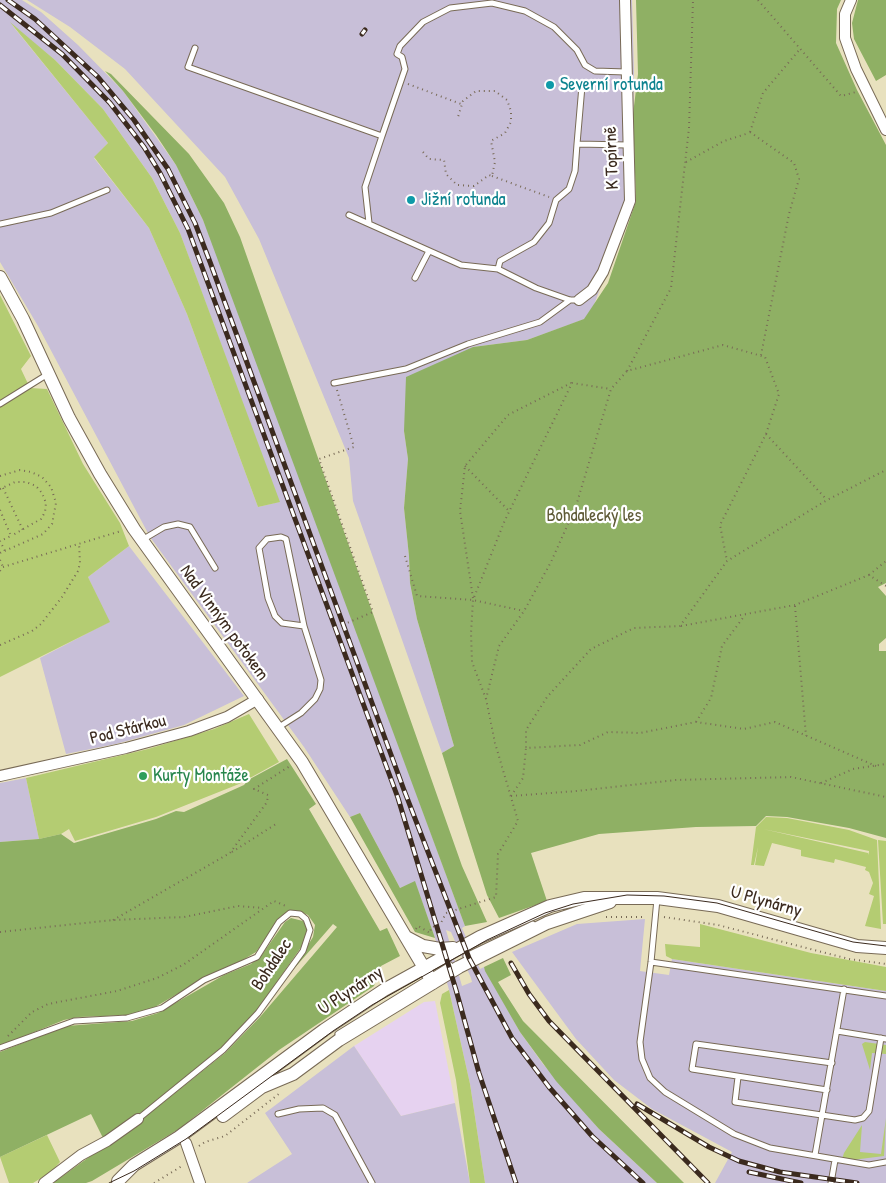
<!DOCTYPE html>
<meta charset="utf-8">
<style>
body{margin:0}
canvas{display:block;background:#e8e1be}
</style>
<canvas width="886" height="1183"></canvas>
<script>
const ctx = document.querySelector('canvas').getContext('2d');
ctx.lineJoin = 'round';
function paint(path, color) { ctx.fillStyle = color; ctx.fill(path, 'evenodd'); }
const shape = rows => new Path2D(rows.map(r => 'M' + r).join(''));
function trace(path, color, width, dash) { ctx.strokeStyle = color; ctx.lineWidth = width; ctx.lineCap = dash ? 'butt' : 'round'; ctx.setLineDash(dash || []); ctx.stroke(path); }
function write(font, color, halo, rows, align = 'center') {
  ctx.font = font + ' "Patrick Hand",sans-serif'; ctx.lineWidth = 4.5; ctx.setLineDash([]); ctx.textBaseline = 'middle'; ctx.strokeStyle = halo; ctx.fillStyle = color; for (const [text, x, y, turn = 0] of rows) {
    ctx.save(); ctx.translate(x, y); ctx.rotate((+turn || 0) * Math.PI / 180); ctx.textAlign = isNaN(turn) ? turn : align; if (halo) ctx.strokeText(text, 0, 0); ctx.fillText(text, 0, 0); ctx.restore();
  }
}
const built = shape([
 [435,1001,455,1103,401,1116,354,1046,424,1002]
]);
const industrial = shape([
 [0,0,22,0,41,12,78,45,123,91,176,165,203,220,219,258,465,926,462,928,480,969,484,967,520,1032,543,1064,599,1129,657,1183,485,1183,470,1084,449,990,435,938,415,882,400,888,360,813,350,817,304,747,150,537,38,326,0,262],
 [12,25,55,60,103,109,152,178,180,233,279,502,258,507,187,314,149,228,94,158,108,143],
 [446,930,451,932,471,978,472,982,462,986],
 [27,0,632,0,634,73,632,201,594,305,585,319,527,340,473,347,404,431,408,459,404,508,409,556,410,583,417,619,454,746,442,753,353,501,349,458,259,239,225,177,125,69,70,27],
 [129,546,244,696,184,725,116,744,66,754,40,658,109,622,88,577],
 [26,778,39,839,0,842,0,783],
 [645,919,640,971,669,975,672,959,886,991,886,1183,715,1183,732,1152,652,1109,614,1080,576,1039,512,952,577,924],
 [354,1046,401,1116,455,1103,470,1183,247,1183,292,1154,265,1113]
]);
const green = shape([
 [10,22,55,60,103,109,152,178,180,233,280,502,258,507,187,314,149,228,94,157,108,143],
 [0,295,31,356,21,369,30,388,47,389,83,464,120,523,129,546,88,577,110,622,0,677],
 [249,714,279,762,239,784,156,817,75,841,69,829,61,834,39,839,26,778,148,749,214,729],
 [766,817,787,818,849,830,877,840,881,929,865,926,874,896,869,894,873,883,869,872,865,870,866,867,835,859,834,863,801,856,801,850,772,843,764,866,755,865,758,847,754,865,751,865,756,827],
 [763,829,869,851,869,852,868,855,868,853],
 [878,840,886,841,886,924,883,924],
 [700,924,811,953,886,967,886,991,672,959,666,956,665,944,700,947],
 [449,990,470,1084,485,1183,470,1183,456,1080,440,1003,442,994],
 [865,1042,886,1045,886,1054,872,1053,870,1070,862,1044],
 [886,1118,884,1156,844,1161,842,1159,844,1153,862,1125,860,1152,881,1154],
 [47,1135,60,1162,51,1172,33,1183,9,1183,0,1157]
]);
const forest = shape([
 [636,0,841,0,837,9,836,43,857,90,886,145,886,583,878,587,886,596,886,638,879,644,879,651,886,651,886,838,849,828,787,817,766,816,756,826,696,827,599,834,531,853,547,901,499,918,487,895,442,753,454,746,417,619,410,583,409,556,404,508,408,459,404,431,406,377,473,347,527,340,584,319,608,283,636,201,633,114,638,74],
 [858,0,886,0,886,75,876,81,854,39,852,23],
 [105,71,111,74,189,154,224,203,240,237,462,866,487,922,465,926,203,220,176,165,156,135,123,91],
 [287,759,316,804,309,809,380,931,387,928,400,956,381,966,374,986,279,1050,179,1129,92,1181,86,1183,53,1183,103,1147,103,1143,155,1109,225,1053,260,1017,337,927,333,924,292,971,313,937,315,925,308,915,299,911,289,911,280,917,256,952,236,964,206,977,155,1007,131,1015,79,1017,64,1020,0,1046,0,842,39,839,61,834,74,843,156,819,176,811,184,812,244,785,248,780],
 [360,813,400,888,415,881,435,938,415,932,350,817],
 [291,918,303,921,307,927,307,935,302,946,255,1013,221,1049,152,1105,103,1138,91,1114,0,1157,0,1052,66,1026,132,1021,158,1013,224,975,251,964,261,956,285,922],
 [503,958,511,975,498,982,523,1021,684,1183,657,1183,599,1129,556,1081,520,1032,485,971,484,967]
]);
const path = shape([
 [758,0,841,96,856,92],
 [408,84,461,104],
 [750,132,794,163,799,179,789,214,761,355],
 [750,132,763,93,800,49],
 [423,152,429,159,444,160,446,174,457,185,474,186,489,175,492,176,495,162,491,141,505,133,511,122,511,111,507,100,495,91,476,91,463,101,458,117],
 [686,162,724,141,749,133],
 [492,176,549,197],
 [627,371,671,288,689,128,693,0],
 [337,390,354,447,319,459,373,612,347,623],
 [766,434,827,500],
 [465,466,510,512],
 [0,476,20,470,31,472,42,477,51,487,56,503,52,524,43,534,0,553],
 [3,488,23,530],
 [0,489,15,482,26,482,36,486,42,493,46,503,45,512,41,519,11,536],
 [0,510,11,536,0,541,5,551],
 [405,556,417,596,473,600,524,611],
 [0,560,3,567],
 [0,571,3,567,121,531],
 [869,575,886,561],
 [473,598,460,511,465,466,508,415,571,383],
 [795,606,806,736],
 [681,626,795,605,869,575,886,586],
 [0,645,32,631,41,624,62,597,78,571,80,563,79,543],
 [486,699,472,662,471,633,473,600,505,520,572,383,611,389],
 [696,722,711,698,722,646,745,615],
 [876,766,775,722,744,729,696,722,640,733,608,732,580,745,526,748,526,730,547,697,591,649,634,628,680,626,727,561,827,500,886,470],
 [821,783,853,769,886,764],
 [511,796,577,791,676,780,791,777,886,797],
 [511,796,523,778,526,748],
 [232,852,276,824],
 [606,917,646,917],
 [664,917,718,925,849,959,886,964],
 [113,920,230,853,267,802,268,795,254,789,290,766],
 [416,929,418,926,430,933,431,928,441,923,446,913,496,897,498,854,518,821,495,743,486,699,499,646,524,611,551,562,576,506,611,389,627,371,723,345,765,357,779,394,766,434,720,525,727,561],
 [0,932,113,920,184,917,238,906,263,908],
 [8,1036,32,1012,48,1004,117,991,157,978,183,965,274,901,286,906],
 [199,1146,205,1142,225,1136,280,1093],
 [154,1183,182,1166]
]);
const service = shape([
 [195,48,188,67,382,136,405,69,402,57,397,54,400,46,423,22,450,8,492,3,525,11,554,27,577,50,585,65,595,71,626,72],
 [577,144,582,86],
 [349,215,461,265,498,269,536,288,570,300,579,300],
 [369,223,365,187,382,136],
 [0,224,51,213,107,190],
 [498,269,500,261,534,242,549,223,556,200,569,189,575,171,577,144,628,145],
 [415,278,429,251],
 [334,383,406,369,468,344,540,322,570,300],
 [0,404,48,374],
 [142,540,164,527,178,524,190,527,215,568],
 [279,727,301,713,315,699,320,689,321,680,304,626,286,539,281,537,267,539,259,548,268,598,275,616,282,623,304,626],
 [657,899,651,962,640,1042,642,1059,650,1078,665,1092,734,1134,770,1148,869,1165,886,1162],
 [466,956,533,924],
 [651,962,886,996],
 [837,1031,886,1039],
 [338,1034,450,965],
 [0,1048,74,1021,127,1018,162,1008,204,980,257,957,279,922,290,913,300,914,306,919,310,930,303,951,258,1013,223,1050,138,1119],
 [738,1077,735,1102,855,1120,863,1118,869,1111,881,1038],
 [827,1090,692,1069,696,1044,832,1063],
 [278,1114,299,1109,323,1108,335,1115,372,1183],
 [815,1155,844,989],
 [831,1183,835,1160]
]);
const minor = shape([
 [851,0,845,14,845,38,856,69,886,130],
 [579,300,592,290,603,272,630,201,625,0],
 [0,776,126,748,189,731,227,717,258,699],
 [186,1143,200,1183],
 [44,1183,81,1155,107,1141,138,1119]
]);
const tertiary = shape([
 [0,277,23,319,69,418,100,474,134,529,302,762,433,983],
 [406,937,423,946,440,949,453,948],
 [223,1116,262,1087,293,1074,339,1040,459,967,547,923,610,902],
 [118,1181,134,1165,179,1137,324,1030,384,990,480,937,550,906,584,898,657,898,718,906,857,946,886,948]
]);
const tram = shape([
 [109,1183,134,1171,186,1139,333,1031,372,1005,487,940,545,913,573,904,627,895,664,896,717,903,853,942,886,946]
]);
const rail = shape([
 [8,0,35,19,98,77,134,120,168,169,195,223,210,262,404,790,469,958,512,1038,549,1087,592,1136,643,1183],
 [0,5,62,54,110,103,144,147,160,173,188,229,398,798,456,990,479,1073,516,1183],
 [362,34,365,30],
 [511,963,529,994,549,1021,708,1183],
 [637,1104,709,1147,739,1161,780,1172,857,1183],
 [749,1172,801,1183]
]);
const markers = [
 [550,85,5,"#0f9aa8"],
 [411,200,5,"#0f9aa8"],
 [143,776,5,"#2e9e5b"]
];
const cultureNames = [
 ["Severní rotunda",560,85],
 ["Jižní rotunda",421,200]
];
const streetNames = [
 ["K Topírně",612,158,-92],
 ["Nad Vinným potokem",224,623,54],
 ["Pod Stárkou",128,730,-14],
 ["U Plynárny",766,902,16],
 ["Bohdalec",272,965,-56],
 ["U Plynárny",351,991,-33]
];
const parkNames = [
 ["Bohdalecký les",594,516]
];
const leisureNames = [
 ["Kurty Montáže",153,776]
];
paint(built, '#e6d2f0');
paint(industrial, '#c8bfd8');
paint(green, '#b4cc72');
paint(forest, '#8fb064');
trace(service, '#786a56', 7);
trace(minor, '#786a56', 12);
trace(tertiary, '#786a56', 14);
trace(path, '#786a56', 2, [1, 4]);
trace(service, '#fff', 5);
trace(minor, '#fff', 10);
trace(tertiary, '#fff', 12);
trace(tram, '#3b2a1e', 1);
trace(rail, '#3b2a1e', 5);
trace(rail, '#fff', 3, [9]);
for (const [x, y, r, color] of markers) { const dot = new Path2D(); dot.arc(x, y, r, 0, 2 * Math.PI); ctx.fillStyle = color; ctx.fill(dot); trace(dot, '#fff', 2); }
write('18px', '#0d838f', '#fff', cultureNames, 'left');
write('18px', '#3b2a1e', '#fff', streetNames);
write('18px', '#5f5b37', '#fff', parkNames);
write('18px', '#27864d', '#fff', leisureNames, 'left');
</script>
